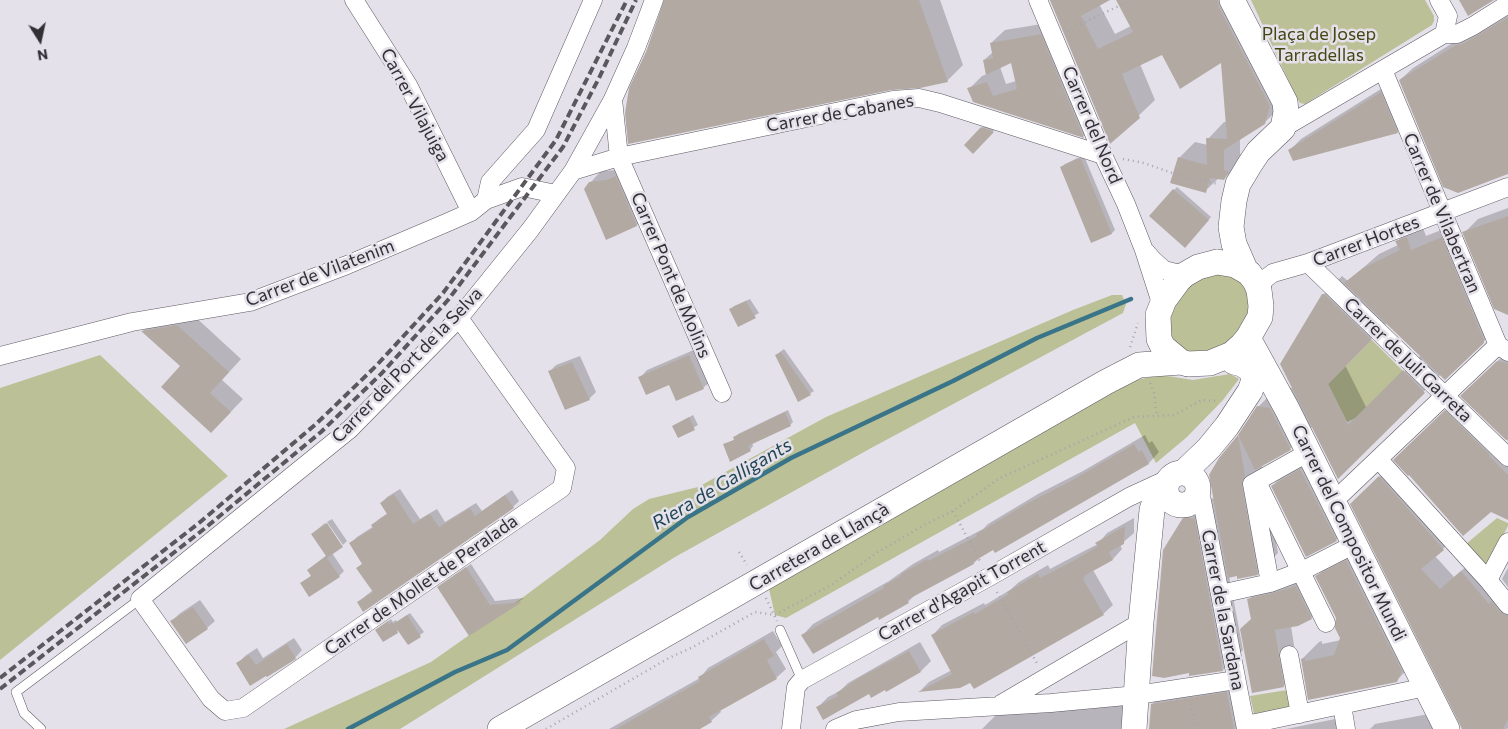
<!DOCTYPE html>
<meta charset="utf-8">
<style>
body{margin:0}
#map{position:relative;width:1508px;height:729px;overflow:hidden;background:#e5e1eb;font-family:Commissioner,sans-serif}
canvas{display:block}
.north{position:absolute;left:15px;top:15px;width:50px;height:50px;-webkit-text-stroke:4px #e5e1eb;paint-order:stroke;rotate:170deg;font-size:14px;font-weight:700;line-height:20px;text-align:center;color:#323034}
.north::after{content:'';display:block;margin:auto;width:18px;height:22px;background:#323034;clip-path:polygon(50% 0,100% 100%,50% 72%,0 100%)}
</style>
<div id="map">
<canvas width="1508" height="729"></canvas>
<div class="north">N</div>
</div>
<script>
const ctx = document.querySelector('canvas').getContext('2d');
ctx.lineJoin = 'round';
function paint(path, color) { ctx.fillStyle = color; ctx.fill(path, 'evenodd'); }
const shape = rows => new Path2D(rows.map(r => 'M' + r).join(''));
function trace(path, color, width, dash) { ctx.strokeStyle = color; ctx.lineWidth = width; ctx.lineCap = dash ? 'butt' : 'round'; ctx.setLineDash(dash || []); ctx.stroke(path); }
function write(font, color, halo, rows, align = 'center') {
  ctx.font = font + ' Commissioner,sans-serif'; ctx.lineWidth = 5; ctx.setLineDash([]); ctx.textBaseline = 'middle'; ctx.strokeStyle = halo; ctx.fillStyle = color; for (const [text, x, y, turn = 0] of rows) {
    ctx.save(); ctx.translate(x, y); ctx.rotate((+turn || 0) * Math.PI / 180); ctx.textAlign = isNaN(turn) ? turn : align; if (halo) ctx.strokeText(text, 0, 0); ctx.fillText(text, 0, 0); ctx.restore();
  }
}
const green = shape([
 [1251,0,1425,0,1434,16,1434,21,1432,25,1305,104,1300,103,1297,99],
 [1228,274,1248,287,1250,310,1245,322,1238,332,1226,345,1213,351,1190,353,1178,346,1172,337,1169,325,1169,315,1173,304,1189,286,1203,278,1216,275],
 [1112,295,1122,295,1126,304,1123,313,873,447,675,557,400,729,284,729,431,662,522,598,600,540,633,509,649,499,698,487,826,417,1073,310],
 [1372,340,1403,371,1358,417,1347,422,1328,384],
 [100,355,228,476,0,660,0,388],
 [1230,374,1239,379,1223,400,1187,437,1156,463,1135,423,786,618,775,615,769,589,1131,381,1161,375,1193,380],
 [1497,518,1508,523,1508,526,1486,568,1466,544],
 [1287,690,1290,707,1254,714,1250,696]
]);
const shadow = shape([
 [665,0,940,0,963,65,947,81,647,53],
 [1050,0,1107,0,1099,4,1115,34,1131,26,1148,0,1240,0,1281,107,1264,123,1240,139,1240,154,1244,155,1240,163,1224,179,1219,178,1205,191,1179,158,1195,142,1208,145,1208,139,1224,122,1227,122,1222,60,1163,53,1140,64,1155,100,1111,142],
 [1508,13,1508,173,1400,80,1413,68,1470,32],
 [1054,22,1097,124,1084,136,974,101,969,89,982,76,987,74,984,60,993,52,991,43,1005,30],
 [1012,61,1016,81,1006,84,1000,67],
 [1392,82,1408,121,1397,132,1290,150,1301,139],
 [993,117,1004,120,973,152,966,145],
 [1083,156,1084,156,1115,230,1112,233,1092,241,1061,168,1065,164],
 [618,170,648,214,637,225,607,238,590,183,601,171],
 [1177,187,1211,217,1188,243,1174,190],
 [1508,208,1508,314,1464,233,1478,219],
 [1421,223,1426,236,1456,224,1499,327,1483,342,1440,375,1339,477,1313,426,1290,449,1262,465,1278,553,1257,574,1229,576,1243,650,1223,670,1185,517,1205,497,1215,499,1220,459,1240,435,1258,407,1279,386,1293,388,1323,295,1342,276,1348,281,1379,254,1398,245,1397,242,1411,227],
 [1387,323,1422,354,1367,409,1345,365],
 [750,299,759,313,738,325,731,309,734,306],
 [191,313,241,359,222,380,243,399,224,419,182,366,143,331,156,319],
 [696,349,711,381,703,388,640,378,647,370],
 [784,349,814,391,798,401,776,355],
 [1508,351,1508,441,1462,396],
 [580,356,596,392,589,399,549,372,556,365],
 [1459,398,1508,448,1508,519,1408,446],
 [788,410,793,422,790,425,752,443,753,446,750,450,725,445,735,439,738,434],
 [693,415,698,425,679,436,674,426],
 [1145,435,1149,443,1152,441,1159,452,1149,463,1014,541,994,548,981,556,974,563,916,594,908,602,878,615,803,635,813,624,889,581,913,564,938,550,939,552,983,529,988,524,1038,494,1083,471],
 [1312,459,1347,529,1336,540,1272,486,1283,475],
 [1394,463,1457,536,1435,556,1454,577,1476,558,1508,591,1508,728,1507,729,1463,729,1366,490],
 [400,489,420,519,437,509,445,522,476,503,482,511,512,490,519,501,513,507,358,602,373,590,358,568,363,563,351,543,357,537,374,526,373,525,379,519,388,513,381,503,387,497],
 [1134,518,1134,533,1120,545,1122,549,1113,559,1093,570,1113,605,1103,614,960,687,921,690,929,682,952,670,933,635,942,625,984,603,985,605,1010,590,1019,582,1048,565,1050,569,1086,550,1098,544,1107,533],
 [332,519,347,541,343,545,327,522],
 [325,523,341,547,332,553,344,571,339,576,302,583,312,575,308,570,327,555,312,534],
 [1364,544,1414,663,1396,681,1309,698,1302,659,1319,642,1322,641,1322,644,1341,640,1337,618,1316,577,1334,559],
 [471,564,495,601,524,598,470,634,439,587],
 [1508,568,1508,587,1502,579],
 [1311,572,1326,603,1311,618,1291,626,1298,671,1284,686,1252,619,1249,599,1263,585],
 [200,600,215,621,207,628,172,621,179,614],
 [410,613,424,632,408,644,399,630,384,641,380,627,391,619,393,622,396,620,397,622],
 [773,631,782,646,776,652,786,669,776,678,720,710,721,712,711,721,697,729,609,729,700,678,708,668],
 [294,638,302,650,295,658,251,684,238,663,245,656,257,648,263,658],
 [920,642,931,661,921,671,886,691,885,688,817,708,828,697,840,691,848,683],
 [1239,681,1248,729,1150,729,1152,704,1164,692,1197,687,1196,696,1207,685],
 [1132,705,1130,729,982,729,1000,711],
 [1445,711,1454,729,1370,729,1375,724],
 [1345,717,1347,729,1286,729]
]);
const stream = shape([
 [348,729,455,672,507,650,688,517,791,458,953,381,1037,338,1131,299]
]);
const building = shape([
 [664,0,919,0,948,82,920,88,891,90,628,144,625,113,629,88,646,52],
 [1050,0,1110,0,1081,16,1098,49,1133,32,1116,0,1218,0,1219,7,1270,106,1265,124,1224,150,1224,170,1229,172,1224,180,1210,178,1206,193,1170,183,1178,157,1207,165,1206,138,1227,139,1221,63,1180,89,1162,55,1122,74,1140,118,1110,144],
 [1459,0,1494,0,1468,16],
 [1508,17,1508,174,1458,193,1443,187,1399,80,1456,45,1462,44,1478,35],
 [1041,34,1084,138,973,102,967,88,987,82,993,96,1017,89,1011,63,986,75,983,60,993,58,990,43],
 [1381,92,1398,133,1293,161,1288,150],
 [981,127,994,132,973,154,964,145],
 [1078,158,1081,159,1112,234,1091,243,1060,167],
 [616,176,637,226,606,240,584,189,589,182,606,180],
 [1173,189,1209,220,1185,248,1149,216],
 [1508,216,1508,315,1494,309,1462,232],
 [1407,237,1411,250,1442,237,1484,340,1484,343,1445,380,1344,283,1363,268,1400,250,1395,241],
 [1322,294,1324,294,1372,340,1328,384,1348,425,1403,370,1425,393,1338,479,1280,364],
 [746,301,756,318,738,327,729,309],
 [177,325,229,372,210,393,231,412,211,433,161,387,180,366,141,331],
 [781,352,811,395,798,402,775,355],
 [689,355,704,389,676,401,669,385,646,395,638,377],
 [1497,361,1508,363,1508,439,1506,440,1460,396],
 [572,362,590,400,565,410,548,371],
 [1257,406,1270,408,1291,450,1255,470,1238,435],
 [1445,410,1490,455,1489,456,1508,475,1508,520,1491,512,1463,536,1409,475,1408,476,1393,460],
 [785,412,791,426,748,446,751,451,730,462,723,444,734,440,733,437],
 [689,417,695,430,678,438,672,426],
 [1238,435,1245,476,1242,480,1242,486,1258,575,1237,579,1237,576,1228,578,1209,475,1219,458],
 [1134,444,1139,452,1142,450,1149,464,1014,542,995,553,993,550,973,562,974,564,907,600,909,603,879,620,878,617,813,654,801,635,884,588,883,586,902,575,901,574,927,559,928,561,977,536,976,534,1026,504,1071,481],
 [1300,469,1337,541,1306,557,1271,486],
 [1379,476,1444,550,1421,569,1440,589,1461,571,1489,604,1491,601,1500,612,1508,615,1508,719,1503,729,1462,729,1350,504],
 [394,494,413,524,430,514,439,527,470,508,475,516,505,495,514,508,363,612,357,602,373,592,356,568,362,564,349,543,373,528,371,525,387,514,380,503],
 [1184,516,1195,519,1223,671,1189,676,1189,673,1164,678,1152,676,1163,550],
 [327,523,343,547,327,558,340,577,309,597,300,583,311,576,307,570,326,556,311,534],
 [1125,526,1124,544,1109,552,1113,560,1084,576,1085,578,1083,579,1104,615,974,689,970,683,960,688,918,692,952,674,931,635,974,612,975,614,1009,594,1007,592,1038,574,1040,578,1075,560,1098,546,1095,543],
 [1346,560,1402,671,1397,682,1308,700,1301,659,1305,658,1305,661,1334,655,1340,638,1335,628,1336,618,1315,576],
 [466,567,490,605,522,602,469,636,437,587],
 [1296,586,1312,619,1298,626,1275,630,1284,687,1252,693,1240,629,1251,619,1247,599,1272,593],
 [193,607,208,629,186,644,170,621],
 [407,615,421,637,408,645,396,628,398,633,383,642,375,630,388,621,389,624,392,622,393,624],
 [764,639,774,656,767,660,777,679,709,717,712,722,700,729,616,729,700,681,698,677],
 [287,644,296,659,267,677,266,676,250,686,236,663,249,655,256,665],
 [909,651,921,672,886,692,885,690,871,698,869,694,823,720,816,707,838,696,836,693,859,678],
 [1227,692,1234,729,1149,729,1151,704]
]);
const path = shape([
 [1067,31,1131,0],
 [1123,159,1144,163,1186,178,1219,184],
 [1130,347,1138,323],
 [1150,383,1154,393,1157,416],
 [953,511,981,563],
 [739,552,747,565],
 [997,592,1038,665],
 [766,598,777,621],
 [775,615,833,584,878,552,926,524,953,511,1000,478,1134,417,1174,415,1202,400,1219,401],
 [1191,704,1196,729],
 [546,729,669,658,693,647,755,612,775,615]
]);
const lane = shape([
 [780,630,802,680],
 [41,729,24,713,16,692,140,599]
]);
const street = shape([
 [354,0,408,85,471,212],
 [1038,0,1103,155,1126,204,1144,250,1162,306],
 [1444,34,1457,34,1473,26,1508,4],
 [1383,70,1498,345,1508,352],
 [613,99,619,157,722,393],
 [1283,128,1444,34,1448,16,1439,0],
 [573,171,619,157,893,100,919,98,940,103,1103,155],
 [486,200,490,182,536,130,593,0],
 [1146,252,1153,260,1164,270,1184,275],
 [1308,263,1508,457],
 [1259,290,1265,279,1273,273,1308,263,1508,187],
 [459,318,566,468,562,488,243,708,225,711,211,699,140,599,350,429,459,318,530,230,573,171,613,99,636,48,654,0],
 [0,356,132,322,250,302,347,265,446,223,471,212,486,200,522,187,556,194],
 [1379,460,1488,580,1508,605],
 [1258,484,1326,623],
 [1198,492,1202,501,1246,729],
 [1334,501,1498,345],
 [1488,580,1508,542],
 [1270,583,1252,484,1309,452],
 [1220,594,1270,583,1302,571,1355,544],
 [1289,655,1300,714],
 [1001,704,1141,622],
 [1342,705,1346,729],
 [1246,725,1426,687],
 [791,729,796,687,802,680,989,577,1129,497,1168,479],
 [835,729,856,720,899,712,1051,703,1137,695,1236,680]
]);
const secondary = shape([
 [1232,0,1285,102,1286,112,1283,128,1258,152,1250,164,1238,184,1234,201,1231,227,1234,244,1245,269],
 [1217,262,1235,265,1249,273,1255,281,1259,290,1261,306,1260,317,1248,338,1242,345,1232,354,1210,363,1188,364,1181,362,1163,347,1159,339,1158,315,1164,300,1178,281,1184,275,1198,267,1217,262],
 [1248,338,1287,409,1447,729],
 '1166 489a16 16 0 1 1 32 0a16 16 0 1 1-32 0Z',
 [1183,473,1209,448,1227,426,1250,391,1253,383,1254,375,1251,370,1242,364,1234,362],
 [500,729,1106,382,1139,365,1181,362],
 [1134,729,1141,622,1152,510,1156,498,1165,487]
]);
const rail = shape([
 [0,678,199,523,316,424,376,366,443,293,556,140,627,0],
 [0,689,204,529,321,432,382,373,448,300,563,147,599,78,636,0]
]);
const parkNames = [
 ["Plaça de Josep",1319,34],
 ["Tarradellas",1319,55]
];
const streetNames = [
 ["Carrer Vilajuiga",415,105,62],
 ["Carrer de Cabanes",840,113,-10],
 ["Carrer del Nord",1092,125,67],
 ["Carrer de Vilabertran",1442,213,67],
 ["Carrer Hortes",1366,241,-21],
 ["Carrer de Vilatenim",320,273,-21],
 ["Carrer Pont de Molins",671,275,67],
 ["Carrer de Juli Garreta",1408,360,44],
 ["Carrer del Port de la Selva",407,365,-46],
 ["Carrer del Compositor Mundi",1349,533,64],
 ["Carretera de Llançà",819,547,-30],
 ["Carrer de Mollet de Peralada",421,585,-35],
 ["Carrer d'Agapit Torrent",962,591,-29],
 ["Carrer de la Sardana",1223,610,79]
];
const waterNames = [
 ["Riera de Galligants",722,484,-31]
];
paint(green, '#bcc096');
paint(shadow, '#0003');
trace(stream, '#397489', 4.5);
paint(building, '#b2aaa2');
trace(lane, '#5e5a63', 10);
trace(street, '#5e5a63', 19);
trace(secondary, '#5e5a63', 26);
trace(path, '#a6a3ab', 2.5, [1, 4]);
trace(lane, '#fff', 9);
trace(street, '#fff', 18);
trace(secondary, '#fff', 25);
trace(rail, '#5a575d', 4, [8, 4]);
write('18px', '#444611', '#e5e1eb', parkNames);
write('18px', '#323034', '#e5e1eb', streetNames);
write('italic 19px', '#204653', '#e5e1eb', waterNames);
</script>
